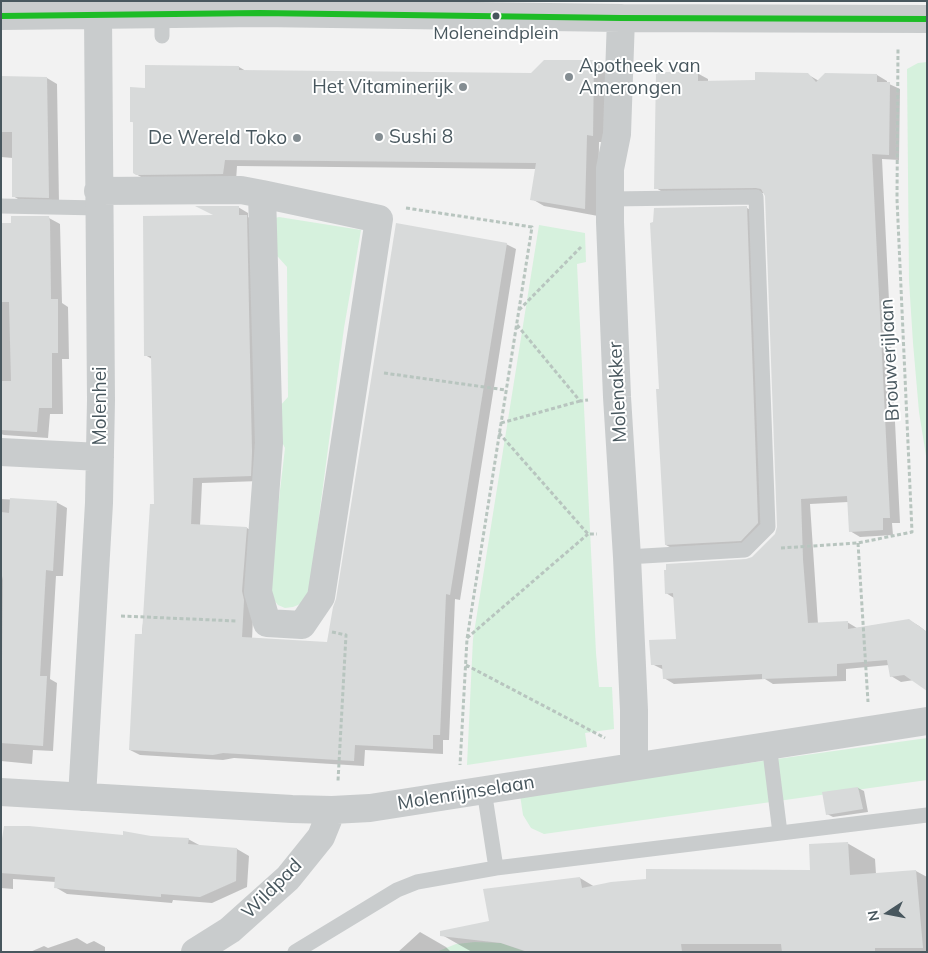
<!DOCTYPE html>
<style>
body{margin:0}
#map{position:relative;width:928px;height:953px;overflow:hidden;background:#f2f2f2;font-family:Mulish,sans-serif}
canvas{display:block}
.frame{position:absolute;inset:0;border:2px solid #48575e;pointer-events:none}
.north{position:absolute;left:863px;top:888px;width:50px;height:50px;-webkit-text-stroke:4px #fff;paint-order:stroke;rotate:259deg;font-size:14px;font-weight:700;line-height:20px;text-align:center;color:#48575e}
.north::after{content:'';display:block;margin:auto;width:18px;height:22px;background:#48575e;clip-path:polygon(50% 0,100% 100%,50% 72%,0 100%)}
</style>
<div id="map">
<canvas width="928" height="953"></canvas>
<div class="frame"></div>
<div class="north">N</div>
</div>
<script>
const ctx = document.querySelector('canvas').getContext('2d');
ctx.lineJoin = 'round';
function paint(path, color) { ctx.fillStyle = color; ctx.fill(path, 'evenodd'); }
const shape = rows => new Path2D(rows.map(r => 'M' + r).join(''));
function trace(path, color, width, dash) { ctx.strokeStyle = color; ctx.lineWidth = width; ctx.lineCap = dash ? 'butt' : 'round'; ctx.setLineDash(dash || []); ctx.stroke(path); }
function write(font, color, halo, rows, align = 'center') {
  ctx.font = font + ' Mulish,sans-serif'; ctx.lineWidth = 4; ctx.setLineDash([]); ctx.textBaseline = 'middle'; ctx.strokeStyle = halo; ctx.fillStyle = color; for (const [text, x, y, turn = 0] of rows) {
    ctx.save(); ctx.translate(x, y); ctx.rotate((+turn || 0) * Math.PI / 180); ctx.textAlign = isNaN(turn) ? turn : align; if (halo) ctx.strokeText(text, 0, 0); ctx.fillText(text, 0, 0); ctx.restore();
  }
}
const green = shape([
 [927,62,927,462,919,412,913,343,909,281,907,69,918,63],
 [279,217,361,230,344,328,309,592,305,600,298,605,293,607,285,608,278,605,273,599,269,584,285,448,280,438,279,407,288,397,287,267,271,249,275,218],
 [539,225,585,233,586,262,577,264,596,653,599,687,612,687,614,729,585,733,587,747,467,765,473,639],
 [927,738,927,780,544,834,531,828,523,815,520,795],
 [475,942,501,943,527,952,436,952,456,944]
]);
const shadow = shape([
 [593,61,606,68,605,142,599,142,598,216,544,206,532,199,536,169,237,166,236,181,150,182,134,173,134,123,131,121,146,89,239,67,246,71,531,74],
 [697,73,708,79,708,82,756,81,807,74,819,81,877,75,887,81,887,83,900,89,899,160,882,159,900,523,892,523,893,535,860,537,850,531,848,502,810,504,818,624,847,622,857,628,909,620,919,626,927,632,927,687,914,680,901,682,891,676,889,665,846,669,846,681,773,684,765,679,674,684,664,678,664,670,652,664,677,640,674,598,666,593,752,558,776,534,779,527,767,196,765,193,666,194,656,188],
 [1,78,47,78,57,84,59,203,23,202,13,196,13,158,1,157],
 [238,207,248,213,248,217,256,222,260,481,202,483,200,526,247,528,257,534,252,639,328,643,506,244,516,249,460,600,455,599,449,740,443,740,443,754,365,750,364,766,234,758,223,760,140,755,130,750,155,506,152,359,145,355,217,216],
 [747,208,756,213,768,529,751,546,675,550,666,545,660,390],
 [49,218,60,224,62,303,68,307,69,359,62,359,63,414,50,414,48,438,4,435,1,434,1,224,13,224],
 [1,499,56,502,67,508,63,576,56,576,50,679,57,683,53,751,33,750,32,764,1,761],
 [858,788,864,791,868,812,833,817,827,814],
 [124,836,188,839,201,846,237,849,249,856,247,887,212,903,173,900,172,903,67,894,55,887,56,882,41,881,13,879,13,889,1,888,1,843],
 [847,843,875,859,876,874,916,871,927,877,927,952,472,952,442,935,491,922,580,878,595,887,812,871],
 [420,932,446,947,451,952,398,952],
 [77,938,87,944,94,941,105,947,105,952,30,952,44,946,48,948]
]);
const building = shape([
 [544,60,594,60,593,136,587,135,585,209,530,200,536,163,225,160,223,174,136,175,133,173,133,122,130,122,130,87,145,88,145,65,239,66,239,70,531,73],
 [656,72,698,72,698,81,755,80,755,72,808,73,816,82,825,73,877,74,877,82,890,82,889,155,872,154,890,518,883,518,883,530,849,532,847,496,801,499,803,560,808,623,848,621,848,629,909,619,927,632,927,691,904,675,890,677,887,660,837,664,837,676,762,679,762,674,663,679,662,665,651,665,649,640,676,639,673,593,665,594,664,570,666,570,666,564,746,559,752,557,775,534,777,527,765,196,761,189,756,188,654,189],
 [1,76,47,77,49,198,12,197,12,132,1,132],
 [195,206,239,206,239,215,247,215,252,452,251,476,193,478,191,524,247,527,242,591,244,600,242,637,327,642,333,607,336,599,396,223,507,243,450,595,446,594,440,735,433,735,433,749,355,745,354,761,223,753,213,755,129,750,135,634,142,634,150,504,154,504,151,356,144,356,143,216,213,215],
 [747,206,758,523,741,541,665,545,656,389,659,389,650,223,653,222,654,208],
 [11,216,49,216,50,222,51,299,58,299,58,353,52,353,52,408,39,408,37,432,1,430,1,381,11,381,9,302,1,302,1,223,11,223],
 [10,498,57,501,53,571,46,570,40,676,47,676,43,746,1,743,3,580,1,572,1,512,9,513],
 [858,787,863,809,826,815,822,792],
 [4,826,29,826,123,835,123,831,151,836,189,838,188,844,237,848,236,881,200,897,161,894,161,897,54,888,55,877,1,873,1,845],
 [848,842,850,875,916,870,923,948,875,948,875,952,782,952,781,944,681,944,682,952,528,952,501,943,440,936,440,931,489,921,483,889,580,877,582,888,611,882,646,879,646,869,810,870,809,844]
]);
const path = shape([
 [406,208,532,227,467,639,460,765],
 [519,310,581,247],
 [517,325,580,401,588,400],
 [384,373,506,390],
 [501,423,580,401],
 [499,433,588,534,597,534],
 [858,543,868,702],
 [781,548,858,543,912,532,897,199,898,49],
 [121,616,237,621],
 [332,632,346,635,338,781],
 [467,638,588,534],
 [466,665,605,738]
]);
const service = shape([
 [162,36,162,7],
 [610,199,756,197,768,527,745,550,627,557],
 [1,206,99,208],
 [769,744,780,833],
 [484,790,496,868],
 [295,952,397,890,417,882,496,868,927,815]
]);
const minor = shape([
 [1,16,260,13,621,18,927,19],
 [621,18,617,134,610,169,610,222,617,397,627,557,634,710,634,753,636,766],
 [98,191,241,190,262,194,379,219,321,597,302,625,267,623,258,592,269,443,262,194],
 [1,452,100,457],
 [1,792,292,809,332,810,370,808,927,721],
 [82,797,99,503,101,400,98,15],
 [195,952,230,930,288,878,321,837,332,810]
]);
const bus1 = shape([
 [1,16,260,13,621,18,927,19]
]);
const markers = [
 [496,16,4.5,"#48575e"],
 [569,77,5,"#848d92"],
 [463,87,5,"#848d92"],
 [379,137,5,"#848d92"],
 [297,138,5,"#848d92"]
];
const busNames = [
 ["Moleneindplein",496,34]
];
const poiNames = [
 ["Apotheek van",579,66],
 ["Amerongen",579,88],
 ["Het Vitaminerijk",453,87,"right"],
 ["Sushi 8",389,137],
 ["De Wereld Toko",287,138,"right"]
];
const streetNames = [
 ["Brouwerijlaan",890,360,-93],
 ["Molenakker",618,392,-93],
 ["Molenhei",100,406,-90],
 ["Molenrijnselaan",466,793,-9],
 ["Wildpad",272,889,-45]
];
paint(green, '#d6f1dd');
paint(shadow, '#0003');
paint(building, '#d8dada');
trace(path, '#b8c5bf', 3, [4, 2.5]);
trace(service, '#c9cccd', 15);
trace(minor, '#c9cccd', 28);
trace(bus1, '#1dbc26', 6);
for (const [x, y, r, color] of markers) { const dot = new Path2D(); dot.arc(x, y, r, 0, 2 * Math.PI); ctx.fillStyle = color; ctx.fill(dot); trace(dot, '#fff', 2); }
write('18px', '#48575e', '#fff', busNames);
write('19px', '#48575e', '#fff', poiNames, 'left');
write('19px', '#48575e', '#fff', streetNames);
</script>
